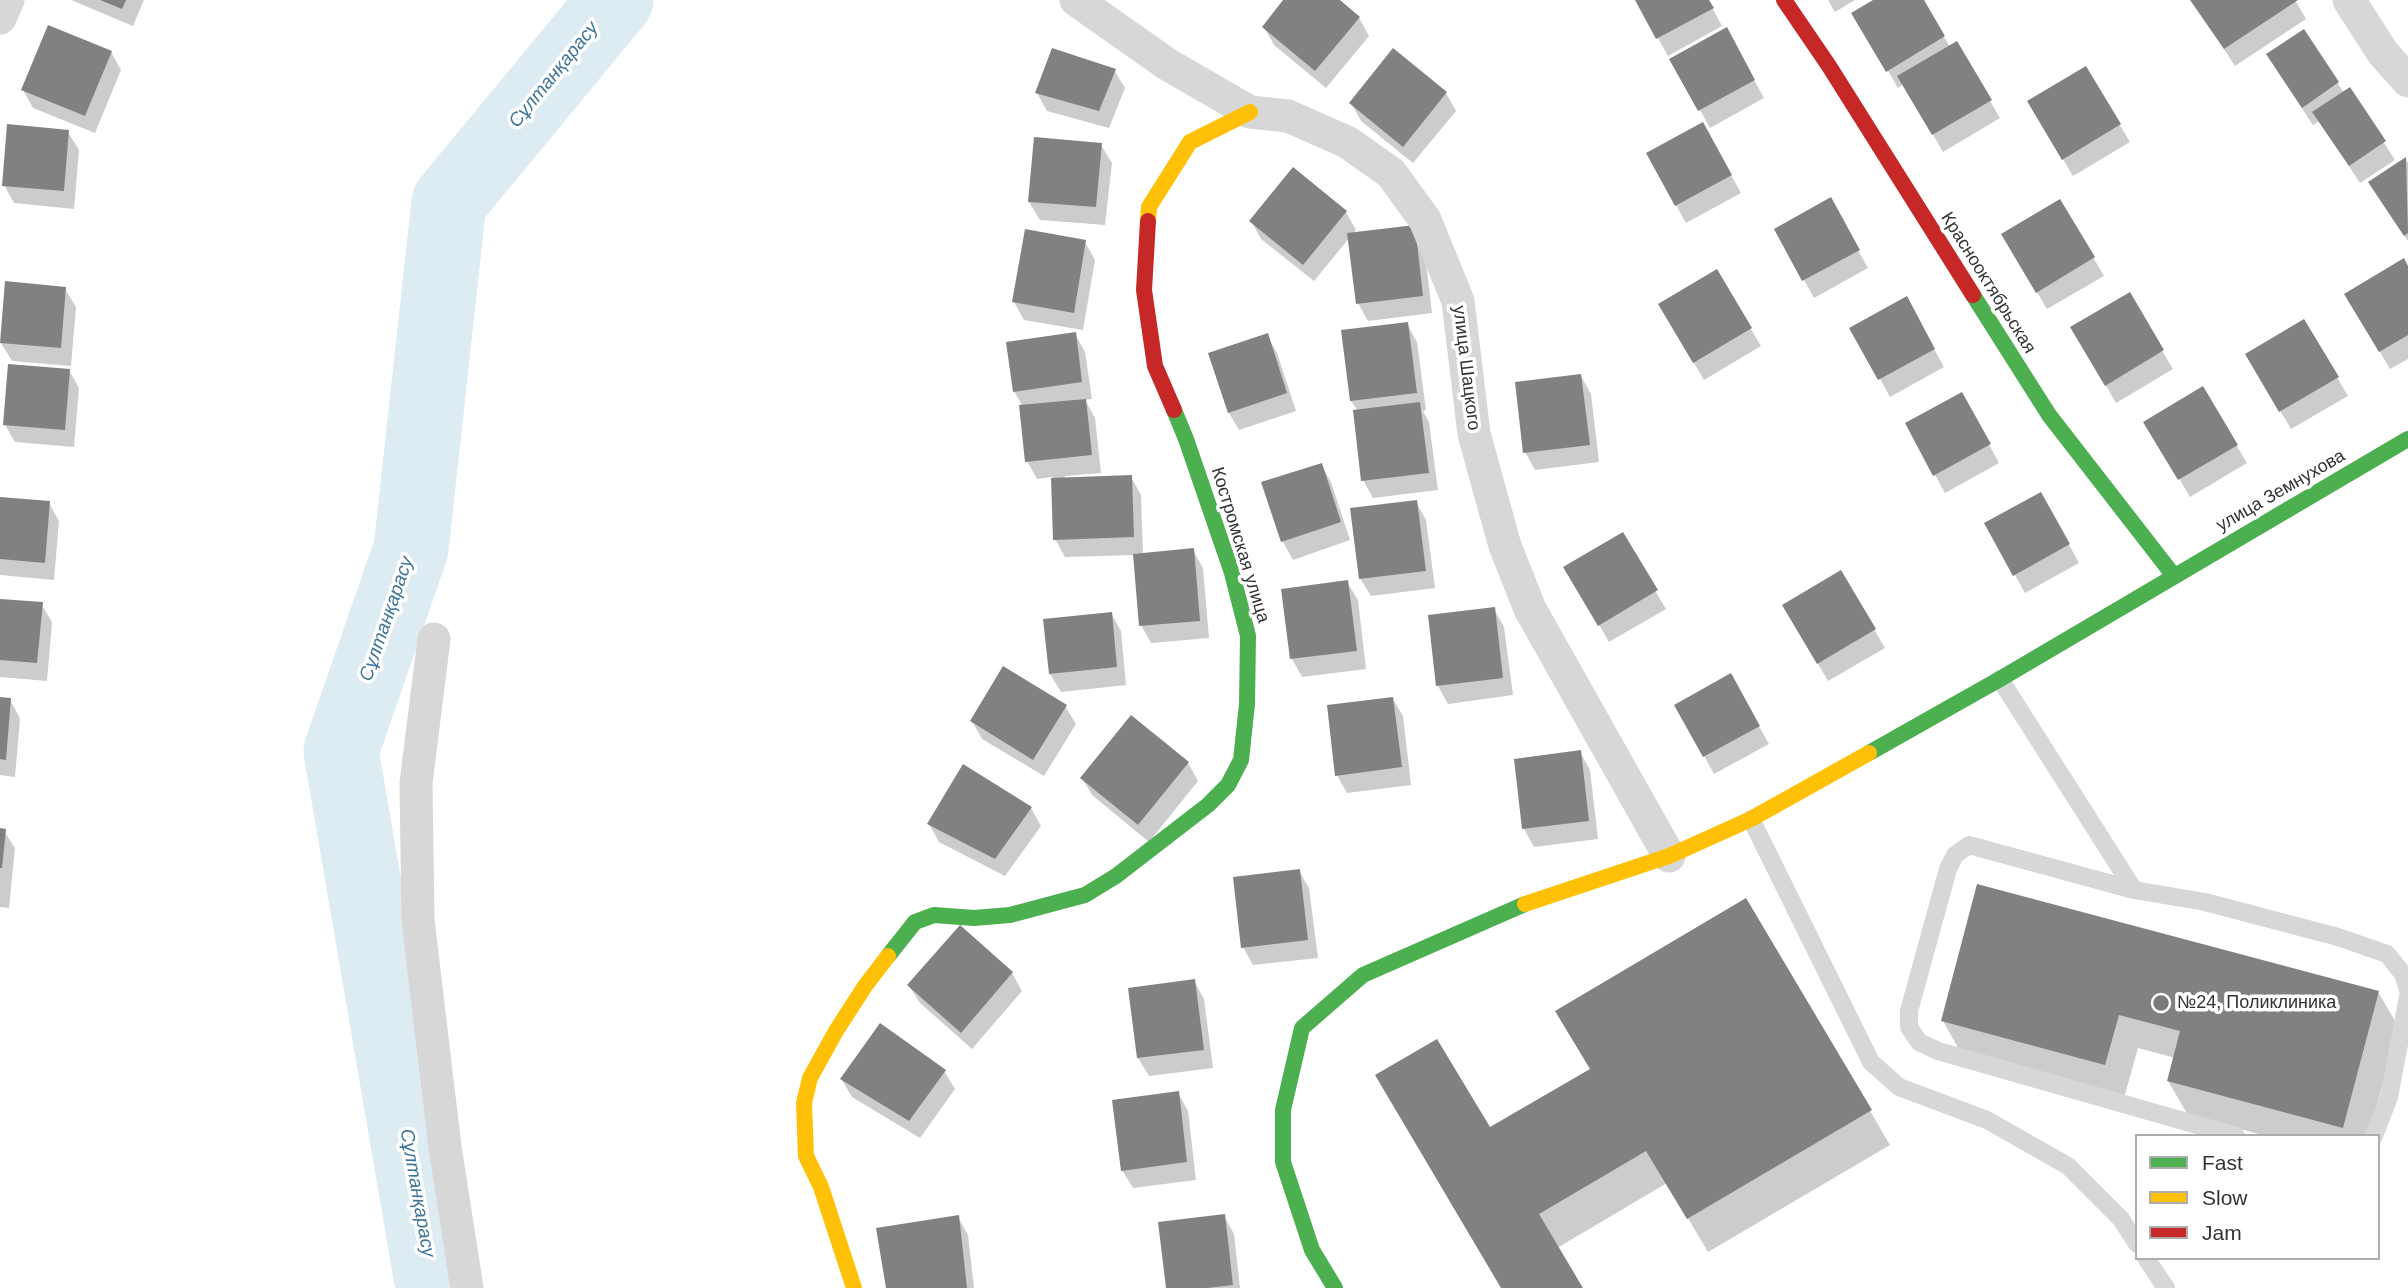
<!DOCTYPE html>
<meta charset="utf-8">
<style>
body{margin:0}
#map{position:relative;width:2408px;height:1288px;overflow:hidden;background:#fff;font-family:Arial,sans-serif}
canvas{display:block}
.legend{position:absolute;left:2135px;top:1134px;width:245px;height:126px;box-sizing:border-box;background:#fff;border:2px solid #adadad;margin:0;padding:9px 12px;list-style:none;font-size:21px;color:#333}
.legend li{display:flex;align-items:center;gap:14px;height:35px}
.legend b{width:35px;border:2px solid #adadad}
</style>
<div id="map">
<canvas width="2408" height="1288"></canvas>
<ul class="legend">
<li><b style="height:9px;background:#4caf50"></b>Fast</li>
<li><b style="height:9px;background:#ffc107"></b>Slow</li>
<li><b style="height:9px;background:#c62828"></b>Jam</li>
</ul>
</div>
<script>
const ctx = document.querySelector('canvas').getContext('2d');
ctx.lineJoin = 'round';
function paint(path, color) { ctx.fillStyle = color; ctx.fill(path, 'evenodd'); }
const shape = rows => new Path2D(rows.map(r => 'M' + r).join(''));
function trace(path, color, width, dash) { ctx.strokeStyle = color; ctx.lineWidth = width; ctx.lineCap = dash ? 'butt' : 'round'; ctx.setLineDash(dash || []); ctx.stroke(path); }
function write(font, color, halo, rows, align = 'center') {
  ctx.font = font + ' Arial,sans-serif'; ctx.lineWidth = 7; ctx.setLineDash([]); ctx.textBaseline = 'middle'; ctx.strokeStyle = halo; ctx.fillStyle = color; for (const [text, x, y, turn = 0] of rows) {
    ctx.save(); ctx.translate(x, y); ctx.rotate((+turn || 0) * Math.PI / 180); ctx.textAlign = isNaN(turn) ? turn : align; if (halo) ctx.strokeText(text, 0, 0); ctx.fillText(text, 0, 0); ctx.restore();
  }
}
const shadow = shape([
 [71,0,144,0,133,26],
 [1286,0,1337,0,1359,18,1369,36,1326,88,1274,45,1264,27],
 [1637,0,1708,0,1722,26,1668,56],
 [1828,0,1855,0,1835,12],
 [1876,0,1922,0,1950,47,1956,43,2000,118,1943,152,1904,84,1898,88,1854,13],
 [2192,0,2295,0,2306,19,2235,66],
 [2303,31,2344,93,2350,90,2395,160,2360,183,2319,121,2313,125,2278,72],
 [1736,47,1764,98,1710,128,1672,59],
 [111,52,121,70,95,133,33,108,23,90],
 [2086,68,2130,142,2073,176,2029,102],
 [1114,70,1125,88,1109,128,1047,111,1037,93],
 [1446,93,1456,111,1413,163,1361,121,1351,103],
 [1702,124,1741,193,1686,223,1676,205],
 [68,132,79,150,74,209,14,203,4,185],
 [1101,145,1112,163,1105,225,1040,220,1029,202],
 [2406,160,2408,163,2408,241,2381,201],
 [1830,200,1868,268,1814,298,1776,229],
 [2060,201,2104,276,2047,309,2003,235],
 [1346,212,1356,230,1352,235,1424,245,1432,313,1368,321,1358,303,1350,237,1314,281,1261,239,1251,221],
 [1085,242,1095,260,1083,330,1024,320,1014,302],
 [2408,269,2408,359,2390,369,2346,294],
 [1717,272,1761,346,1704,380,1660,305],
 [65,289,76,307,71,366,12,361,1,343],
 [2129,295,2173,369,2116,403,2073,328],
 [1916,316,1944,367,1890,397,1852,328],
 [2304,321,2348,396,2291,429,2247,355],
 [1407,324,1417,342,1426,410,1423,411,1429,422,1438,490,1373,498,1363,480,1358,411,1351,401],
 [1075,334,1085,352,1092,399,1085,400,1095,418,1101,473,1065,476,1065,479,1131,477,1141,495,1143,555,1193,550,1203,568,1209,638,1151,643,1141,625,1135,555,1065,557,1055,539,1053,477,1037,479,1027,461,1023,407,1014,391],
 [1267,336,1277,353,1296,411,1239,430,1229,413,1210,354],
 [69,370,79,388,74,447,15,442,5,425],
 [1581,376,1591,394,1599,462,1535,470,1525,452],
 [2202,389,2247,463,2190,497,2146,422],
 [1971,412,1999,463,1945,493,1907,424],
 [1321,465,1331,482,1350,540,1293,560,1283,542,1264,483],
 [2041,494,2079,563,2025,593,1986,524],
 [0,499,49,503,59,521,54,580,0,575],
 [1416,502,1426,520,1435,588,1371,596,1360,578],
 [1622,534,1666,609,1609,642,1566,567],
 [1841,573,1885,648,1828,681,1784,606],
 [1347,582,1358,600,1366,669,1302,677,1292,659],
 [0,600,41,604,52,622,47,681,0,677],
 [1494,609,1504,627,1513,695,1448,704,1438,686],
 [1111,613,1121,631,1126,685,1061,692,1050,674],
 [1730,675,1769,744,1714,774,1676,705],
 [0,699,10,700,20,718,15,777,0,775],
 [1393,699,1403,716,1411,785,1347,793,1337,775],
 [1065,706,1076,724,1044,776,982,739,972,721],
 [1580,752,1590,770,1598,839,1534,847,1524,829,1516,760],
 [1188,763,1198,781,1149,842,1092,795,1082,778],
 [1031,808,1041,826,1005,876,939,842,929,824],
 [0,830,4,831,15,848,9,908,0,907],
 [1299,871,1309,888,1318,958,1253,965,1243,947],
 [1746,900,1890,1145,1708,1252,1667,1183,1557,1248,1581,1288,1502,1288,1489,1130,1591,1070],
 [1012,973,1022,991,972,1049,920,1003,909,986],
 [1194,981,1204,999,1213,1068,1149,1076,1138,1058,1130,989],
 [2378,992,2398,1026,2369,1136,2266,1136,2188,1115,2168,1081,2175,1058,2138,1048,2124,1098,1962,1055,1943,1021],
 [944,1071,955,1089,920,1138,852,1097,842,1080],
 [1178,1093,1188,1111,1196,1180,1133,1188,1122,1170],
 [1224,1216,1234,1234,1240,1288,1167,1288],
 [958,1217,968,1235,974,1288,888,1288]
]);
const river = shape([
 [433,1288,341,751,411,549,449,202,616,0]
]);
const building = shape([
 [100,0,126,0,122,9],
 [1283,0,1340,0,1360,17,1315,71,1262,27],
 [1635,0,1709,0,1714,8,1656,39],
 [1873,0,1924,0,1945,36,1886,72,1851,13],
 [2190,0,2298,0,2224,49],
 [48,25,112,51,85,116,21,90],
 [1727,27,1755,80,1698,111,1669,59],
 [2304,29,2339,82,2302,108,2266,54],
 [1957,41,1992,100,1932,135,1897,76],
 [1052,48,1116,69,1099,111,1035,93],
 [1393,48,1447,92,1403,147,1349,103],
 [2086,66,2121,124,2062,160,2027,101],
 [2350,87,2386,141,2349,166,2312,112],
 [1703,122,1732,175,1675,206,1646,153],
 [7,124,69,130,64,191,2,186],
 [1034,137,1102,143,1096,207,1028,202],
 [2406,157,2408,233,2404,236,2368,182],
 [1293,167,1347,211,1303,265,1249,221],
 [1831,197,1860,250,1802,281,1774,229],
 [2060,199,2095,257,2036,293,2001,234],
 [1415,225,1423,296,1356,304,1347,233],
 [1025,229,1086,240,1074,313,1012,302],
 [2404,258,2408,266,2408,335,2379,352,2344,294],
 [1717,269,1752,328,1693,363,1658,304],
 [5,281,66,287,61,348,0,343],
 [2130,292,2164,350,2105,386,2070,327],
 [1907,296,1935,349,1878,380,1849,328],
 [2304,319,2339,377,2279,412,2245,354],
 [1408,322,1417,393,1350,401,1341,330],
 [1076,332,1082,382,1013,392,1006,342],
 [1268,333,1287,393,1228,413,1208,353],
 [8,364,70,369,65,430,3,425],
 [1581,374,1590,445,1523,453,1515,382],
 [2203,386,2238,445,2178,480,2143,422],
 [1962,392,1991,444,1933,476,1905,423],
 [1086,399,1092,455,1025,462,1019,405],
 [1420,402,1429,473,1361,481,1353,410],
 [1322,463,1341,522,1281,542,1261,482],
 [1132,475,1134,537,1053,540,1051,478],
 [2041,492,2070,544,2013,576,1984,523],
 [0,497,50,501,45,563,0,559],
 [1417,500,1426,571,1359,579,1350,508],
 [1623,532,1658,590,1598,626,1563,567],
 [1194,548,1200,621,1139,626,1133,554],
 [1841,570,1876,629,1817,664,1782,605],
 [1348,580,1357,651,1290,659,1281,589],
 [0,599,43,602,37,663,0,660],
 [1495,607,1503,678,1436,686,1428,615],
 [1112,612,1117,667,1049,674,1043,619],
 [1003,666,1067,705,1033,760,970,721],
 [1731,673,1760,726,1703,757,1674,705],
 [0,697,11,698,6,760,0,759],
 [1393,697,1402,767,1335,776,1327,705],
 [1131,715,1189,762,1138,825,1080,778],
 [1581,750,1589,821,1522,829,1514,759],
 [963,764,1032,807,995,859,927,824],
 [0,828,6,829,2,868,0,868],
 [1300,869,1308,940,1241,948,1233,877],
 [1977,884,2379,991,2343,1128,2167,1081,2180,1031,2119,1015,2105,1065,1941,1021],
 [1746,898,1872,1110,1687,1219,1646,1151,1539,1214,1583,1288,1501,1288,1375,1075,1437,1039,1490,1127,1590,1069,1555,1011],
 [960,925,1013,972,961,1033,907,985],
 [1195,979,1204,1050,1137,1058,1128,988],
 [880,1023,946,1070,909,1121,840,1079],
 [1179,1091,1187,1162,1121,1171,1112,1100],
 [1225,1214,1233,1285,1207,1288,1166,1288,1158,1222],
 [959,1215,967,1288,886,1288,876,1228]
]);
const lane = shape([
 [2000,679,2134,890],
 [1751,819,1871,1062,1899,1087,1987,1120,2068,1166,2121,1219,2137,1244],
 [2236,1136,1938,1051,1919,1042,1909,1027,1909,1011,1948,869,1955,855,1969,845,2134,890,2205,902,2338,937,2387,954,2403,974,2408,990],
 [2374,1136,2389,1097,2408,997],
 [2146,1258,2166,1288]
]);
const street = shape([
 [1076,0,1167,64,1250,112,1288,116,1347,142,1391,173,1425,220,1458,301,1474,434,1505,546,1530,609,1669,856],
 [2349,0,2383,53,2408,81],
 [0,18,8,0],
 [434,639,416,783,418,920,445,1147,467,1288]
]);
const fast = shape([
 [1973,295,2049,415,2174,576],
 [1869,753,2000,679,2408,439],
 [888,956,915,922,934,915,974,918,1010,915,1085,895,1116,876,1208,805,1228,785,1241,760,1247,704,1248,636,1232,573,1186,439,1174,410],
 [1335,1288,1312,1250,1283,1162,1283,1110,1302,1028,1363,975,1525,904]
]);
const slow = shape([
 [1148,221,1149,207,1190,142,1250,112],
 [1525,904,1669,856,1751,819,1869,753],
 [854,1288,821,1187,806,1156,804,1103,810,1078,836,1031,865,986,888,956]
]);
const jam = shape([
 [1784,0,1829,66,1973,295],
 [1148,221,1144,290,1155,366,1174,410]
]);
const markers = [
 [2161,1003,9,"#7a7a7a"]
];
const streetNames = [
 ["Краснооктябрьская",1988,283,58],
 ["улица Шацкого",1466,368,83],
 ["улица Земнухова",2281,491,-30],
 ["Костромская улица",1240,545,73]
];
const poiNames = [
 ["№24, Поликлиника",2177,1003]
];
const waterNames = [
 ["Сұлтанқарасу",554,75,-51],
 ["Сұлтанқарасу",387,619,-71],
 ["Сұлтанқарасу",417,1193,80]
];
paint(shadow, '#0003');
trace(river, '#ddebf3', 75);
paint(building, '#818181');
trace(lane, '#d7d7d7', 18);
trace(street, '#d7d7d7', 33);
trace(fast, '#4caf50', 16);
trace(slow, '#ffc107', 16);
trace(jam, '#c62828', 16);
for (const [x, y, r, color] of markers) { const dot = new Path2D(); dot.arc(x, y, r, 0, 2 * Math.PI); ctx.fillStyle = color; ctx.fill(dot); trace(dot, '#fff', 2.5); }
write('18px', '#333', '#fff', streetNames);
write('18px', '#333', '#fff', poiNames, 'left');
write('italic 19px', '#3f7597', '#fff', waterNames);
</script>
